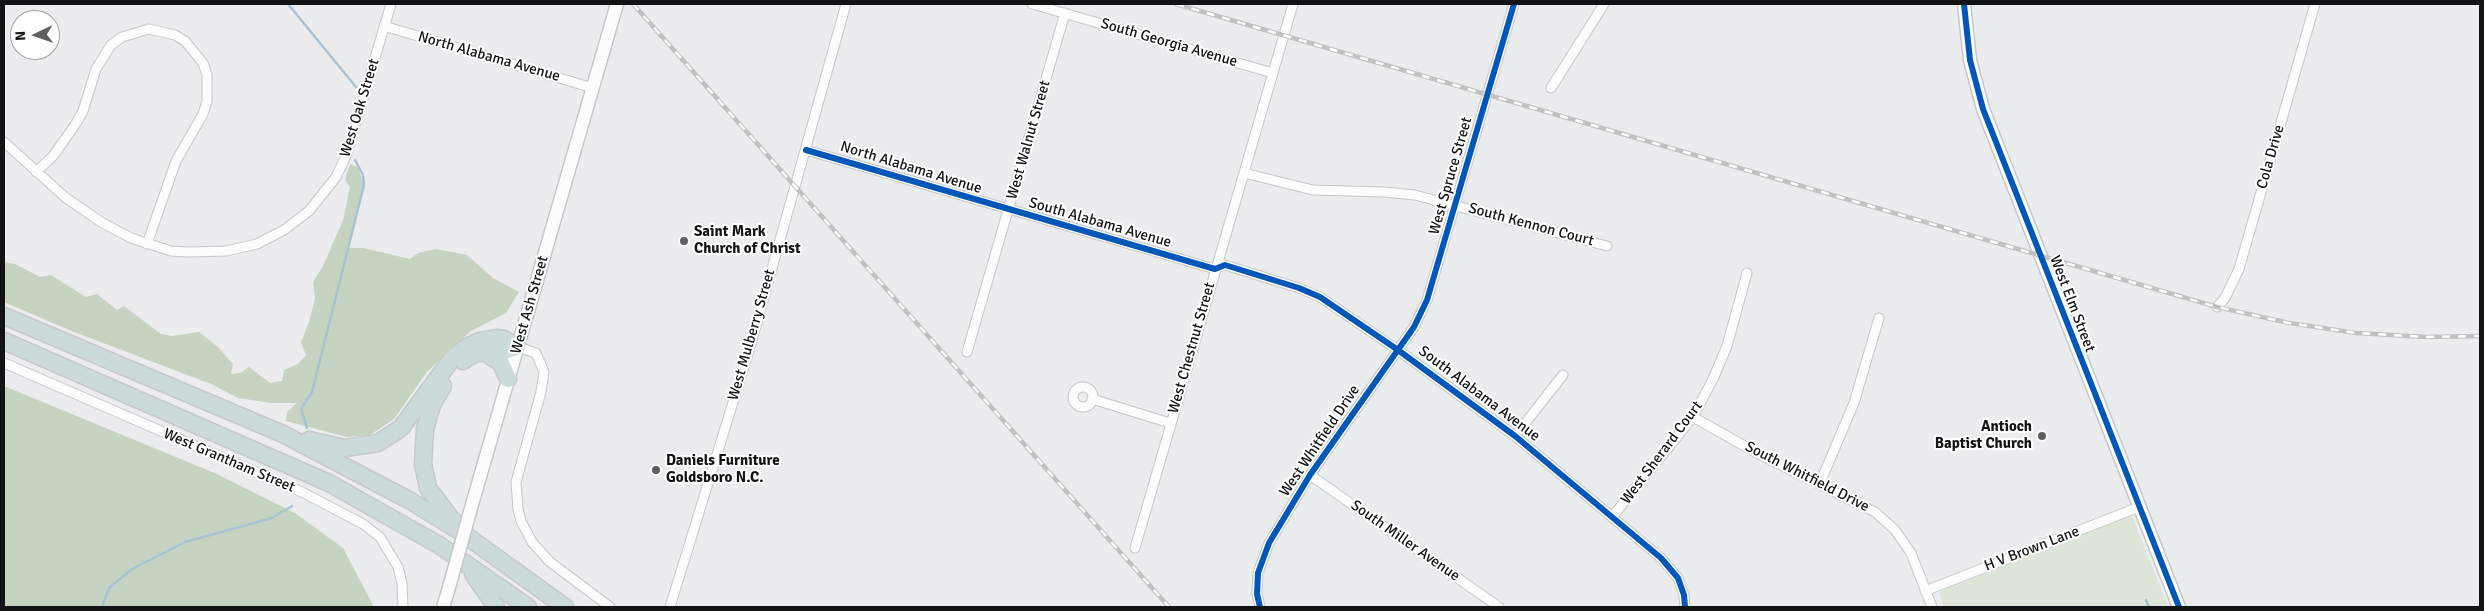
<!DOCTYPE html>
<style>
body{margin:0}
#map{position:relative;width:2484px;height:611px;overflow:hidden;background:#eaecee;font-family:Signika,sans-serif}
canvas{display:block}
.frame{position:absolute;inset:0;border:5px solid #121315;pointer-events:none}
.north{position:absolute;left:10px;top:10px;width:50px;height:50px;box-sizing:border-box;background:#fff;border:1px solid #a0a1a1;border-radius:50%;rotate:267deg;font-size:14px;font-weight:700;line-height:20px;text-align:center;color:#121315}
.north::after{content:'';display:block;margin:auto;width:18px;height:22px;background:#5e5f61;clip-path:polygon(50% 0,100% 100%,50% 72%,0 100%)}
</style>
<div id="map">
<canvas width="2484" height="611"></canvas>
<div class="frame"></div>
<div class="north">N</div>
</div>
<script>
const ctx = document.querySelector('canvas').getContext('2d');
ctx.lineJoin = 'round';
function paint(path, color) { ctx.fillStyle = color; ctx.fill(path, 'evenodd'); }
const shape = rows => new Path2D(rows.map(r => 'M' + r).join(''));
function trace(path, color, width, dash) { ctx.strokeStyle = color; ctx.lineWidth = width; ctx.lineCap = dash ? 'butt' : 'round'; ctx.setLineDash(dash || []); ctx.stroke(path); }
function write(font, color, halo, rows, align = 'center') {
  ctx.font = font + ' Signika,sans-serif'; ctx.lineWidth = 4; ctx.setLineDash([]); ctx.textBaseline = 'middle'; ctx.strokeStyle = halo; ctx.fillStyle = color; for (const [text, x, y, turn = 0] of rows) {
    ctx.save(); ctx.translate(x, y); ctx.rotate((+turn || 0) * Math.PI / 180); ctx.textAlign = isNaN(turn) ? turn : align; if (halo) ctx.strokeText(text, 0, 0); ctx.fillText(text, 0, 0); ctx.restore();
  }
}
const green = shape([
 [2131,513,2168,607,1944,607,1939,592]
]);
const forest = shape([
 [350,164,358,167,364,185,349,248,364,248,410,259,418,253,436,249,467,255,493,278,519,292,506,313,471,331,427,372,394,419,370,435,347,437,286,421,287,412,297,403,271,403,238,398,211,384,69,330,4,302,4,262,15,264,40,277,51,275,86,297,97,294,117,310,124,306,161,334,172,336,199,332,218,347,233,364,231,374,240,373,249,367,270,383,282,381,284,370,298,364,306,355,301,342,309,322,315,298,313,282,323,266,343,220,350,187,345,180],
 [4,386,217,474,295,513,343,548,374,607,4,607]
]);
const stream = shape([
 [288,4,356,87],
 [307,428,301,409,312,392,364,185,363,175,355,160],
 [2146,600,2149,607],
 [102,607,109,588,132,569,185,542,272,518,292,506]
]);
const street = shape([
 [1032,4,1273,73],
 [384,26,593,88],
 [1551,88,1604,4],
 [4,142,66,198,101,222,131,238,171,251,188,252,226,251,257,244,284,230,309,211,336,177,346,156,391,4],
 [806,150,1215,269,1225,265,1299,288,1320,297,1398,350,1515,436,1661,558,1678,578,1684,595,1685,607],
 [36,172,53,156,75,125,83,111,96,69,111,45,122,37,149,29,175,35,185,41,203,63,207,75,207,101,203,114,176,161,147,244],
 [1244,173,1313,190,1384,192,1415,195,1607,246],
 [2217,307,2225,298,2239,269,2315,4],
 [517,347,536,353,544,372,541,392,516,482,518,509,521,521,532,542,550,562,610,607],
 [967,352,1065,13],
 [4,363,304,493,363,524,380,537,398,567,402,583,403,607],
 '1073 397a10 10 0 1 1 20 0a10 10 0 1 1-20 0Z',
 [1092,399,1170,423],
 [1693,417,1757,453,1875,512,1895,530,1911,553,1932,607],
 [1515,436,1563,375],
 [1310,475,1499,607],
 [1820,483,1854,403,1879,318],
 [1612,517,1693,417,1713,379,1727,346,1747,273],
 [1135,548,1293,4],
 [1925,591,2139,507],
 [670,607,750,347,846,4],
 [1260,607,1257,594,1258,573,1269,543,1310,475,1414,327,1427,300,1514,4]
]);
const secondary = shape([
 [1964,4,1970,60,1983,109,2179,607],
 [473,501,617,4],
 [443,607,448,591]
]);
const highway = shape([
 [4,316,283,434,342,465,409,500,461,532,565,607],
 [4,341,329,483,439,545,528,607],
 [484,352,501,363,508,379],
 [463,361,476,353,502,351,517,347],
 [443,386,432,405,425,429,423,464,428,488,453,521],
 [309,440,345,448,378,443,401,428,451,360,467,347,480,341,496,338,504,339,517,347],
 [473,574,496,607]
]);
const rail = shape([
 [633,4,1169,607],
 [1176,4,2217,307,2289,323,2356,333,2427,337,2480,336]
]);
const secondaryBridge = shape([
 [448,591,473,501]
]);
const cycleway = shape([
 [1964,4,1970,60,1983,109,2179,607],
 [806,150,1215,269,1225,265,1299,288,1320,297,1398,350,1515,436,1661,558,1678,578,1684,595,1685,607],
 [1260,607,1257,594,1258,573,1269,543,1310,475,1414,327,1427,300,1514,4]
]);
const markers = [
 [684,241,5,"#5e5f61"],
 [2042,436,5,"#5e5f61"],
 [656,470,5,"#5e5f61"]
];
const streetNames = [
 ["South Georgia Avenue",1169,43,16],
 ["North Alabama Avenue",489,57,16],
 ["West Oak Street",360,108,-73],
 ["West Walnut Street",1029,140,-74],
 ["Cola Drive",2271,157,-74],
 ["North Alabama Avenue",911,168,17],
 ["West Spruce Street",1451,176,-74],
 ["South Alabama Avenue",1100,223,16],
 ["South Kennon Court",1531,225,15],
 ["West Elm Street",2072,304,69],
 ["West Ash Street",530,305,-74],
 ["West Mulberry Street",752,335,-74],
 ["West Chestnut Street",1192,348,-74],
 ["South Alabama Avenue",1479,394,37],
 ["West Whitfield Drive",1320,441,-56],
 ["West Sherard Court",1662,453,-53],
 ["West Grantham Street",229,461,23],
 ["South Whitfield Drive",1807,477,27],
 ["South Miller Avenue",1405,541,35],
 ["H V Brown Lane",2032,549,-21]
];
const poiNames = [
 ["Saint Mark",694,232],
 ["Church of Christ",694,249],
 ["Antioch",2032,427,"right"],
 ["Baptist Church",2032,444,"right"],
 ["Daniels Furniture",666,461],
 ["Goldsboro N.C.",666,478]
];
paint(green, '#dde5d9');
paint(forest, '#c7d3c1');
trace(stream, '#aac3d4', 2.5);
trace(street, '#c6c7c9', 11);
trace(secondary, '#c6c7c9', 15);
trace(highway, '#c8c9ca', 19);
trace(street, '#fcfcfc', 9);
trace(secondary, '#fcfcfc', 12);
trace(highway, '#ccdada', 16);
trace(rail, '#c0c1c1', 4.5);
trace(rail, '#fff', 2.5, [8]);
trace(secondaryBridge, '#c6c7c9', 15, []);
trace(secondaryBridge, '#fcfcfc', 12);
trace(cycleway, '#0057b8', 6);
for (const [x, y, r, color] of markers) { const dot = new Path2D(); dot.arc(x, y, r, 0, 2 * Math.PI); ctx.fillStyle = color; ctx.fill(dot); trace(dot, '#fff', 2); }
write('15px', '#121315', '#fff', streetNames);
write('bold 15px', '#121315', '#fff', poiNames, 'left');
</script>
